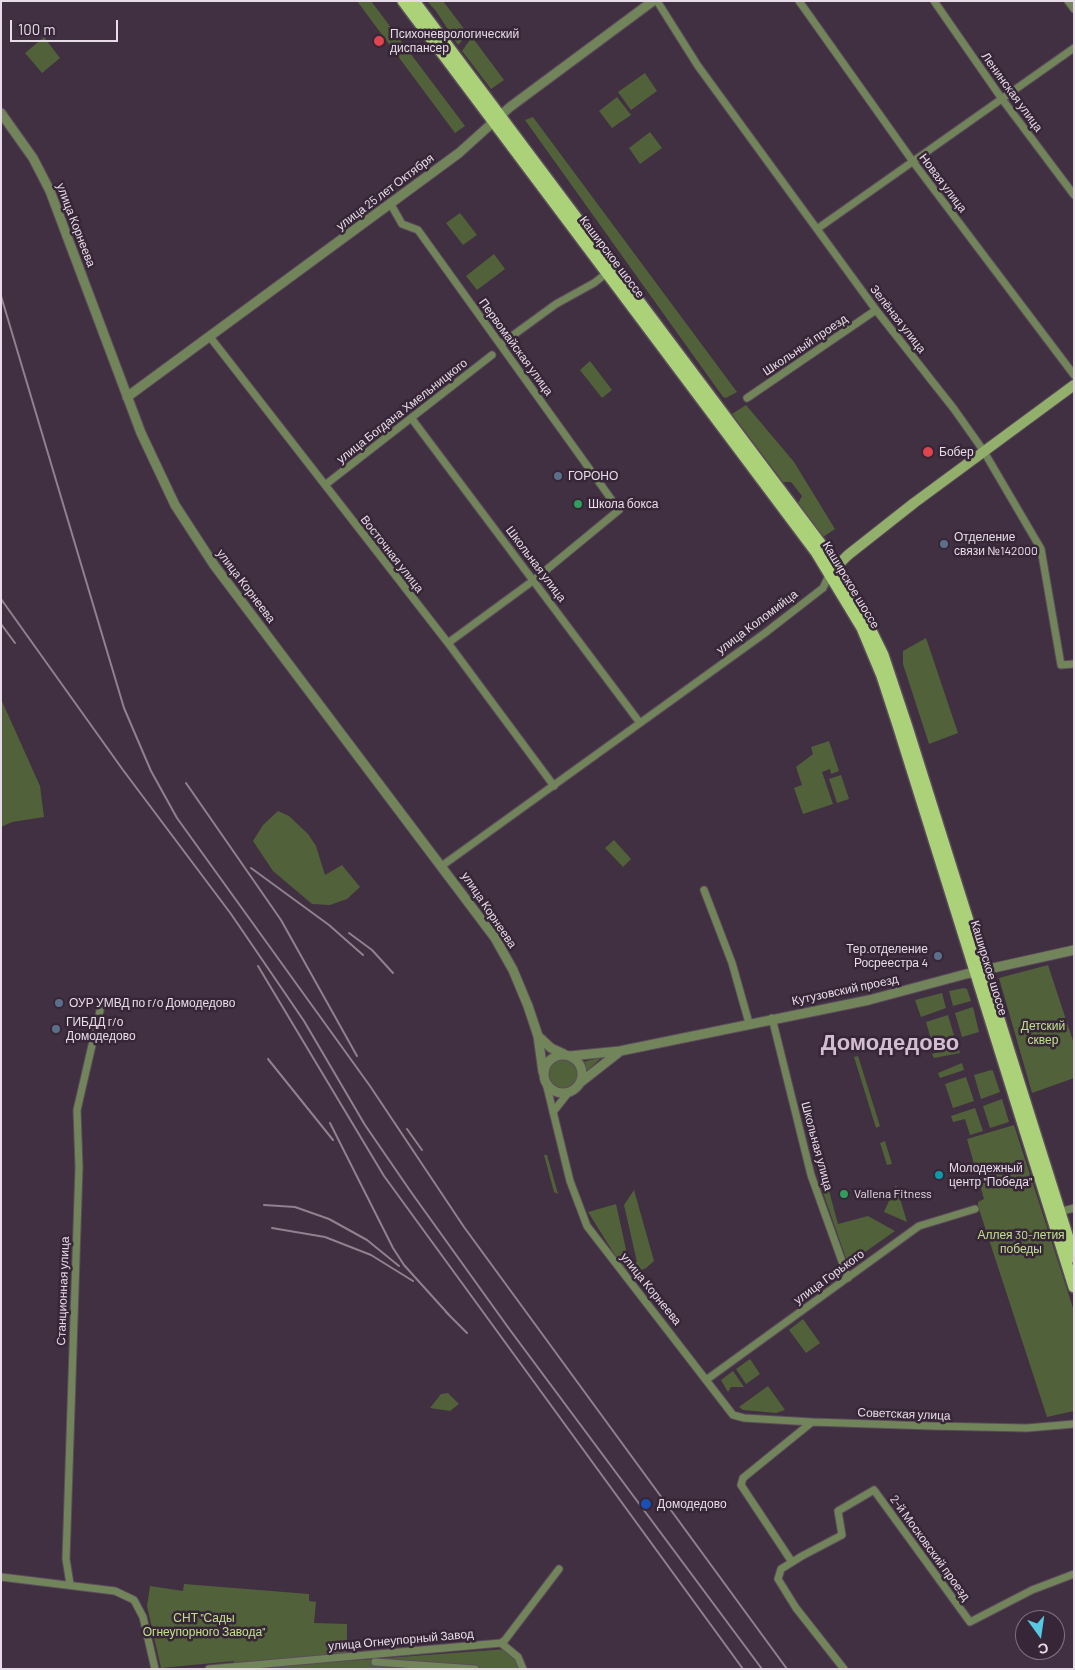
<!DOCTYPE html>
<meta charset="utf-8">
<style>
body{margin:0}
#map{position:relative;width:1075px;height:1670px;overflow:hidden;background:#413041;font-family:Barlow,sans-serif}
canvas{display:block}
.frame{position:absolute;inset:0;border:2px solid #e7dce7;pointer-events:none}
.north{position:absolute;left:1015px;top:1610px;width:50px;height:50px;box-sizing:border-box;background:#372637;border:1px solid #7d6f7d;border-radius:50%;rotate:166deg;font-size:14px;font-weight:700;line-height:20px;text-align:center;color:#e7dce7}
.north::after{content:'';display:block;margin:auto;width:18px;height:22px;background:#58c9e3;clip-path:polygon(50% 0,100% 100%,50% 72%,0 100%)}
.scale{position:absolute;left:10px;top:20px;width:108px;height:22px;box-sizing:border-box;border:2px solid #e7dce7;border-top:0;padding-left:6px;font-size:15px;line-height:18px;white-space:nowrap;color:#e7dce7;-webkit-text-stroke:4px #372637;paint-order:stroke}
</style>
<div id="map">
<canvas width="1075" height="1670"></canvas>
<div class="frame"></div>
<div class="north">С</div>
<div class="scale">100 m</div>
</div>
<script>
const ctx = document.querySelector('canvas').getContext('2d');
ctx.lineJoin = 'round';
function paint(path, color) { ctx.fillStyle = color; ctx.fill(path, 'evenodd'); }
const shape = rows => new Path2D(rows.map(r => 'M' + r).join(''));
function trace(path, color, width, dash) { ctx.strokeStyle = color; ctx.lineWidth = width; ctx.lineCap = dash ? 'butt' : 'round'; ctx.setLineDash(dash || []); ctx.stroke(path); }
function write(font, color, halo, rows, align = 'center') {
  ctx.font = font + ' Barlow,sans-serif'; ctx.lineWidth = 5; ctx.setLineDash([]); ctx.textBaseline = 'middle'; ctx.strokeStyle = halo; ctx.fillStyle = color; for (const [text, x, y, turn = 0] of rows) {
    ctx.save(); ctx.translate(x, y); ctx.rotate((+turn || 0) * Math.PI / 180); ctx.textAlign = isNaN(turn) ? turn : align; if (halo) ctx.strokeText(text, 0, 0); ctx.fillText(text, 0, 0); ctx.restore();
  }
}
const green = shape([
 [357,1,371,1,465,126,455,133],
 [427,1,443,1,468,34,458,45,436,11],
 [44,37,60,58,42,73,25,53],
 [472,37,504,80,491,89,462,51],
 [645,73,657,91,631,110,618,92],
 [617,97,631,115,612,128,599,111],
 [533,117,737,392,726,398,723,397,525,120],
 [650,132,662,148,640,164,629,148],
 [460,213,477,235,463,245,446,223],
 [494,254,505,269,477,290,466,276],
 [590,361,612,390,602,398,580,370],
 [746,405,794,462,835,529,823,537,798,503,802,496,791,482,783,482,732,414],
 [926,638,958,733,929,744,903,664,903,651],
 [1,699,40,786,44,817,12,822,1,827],
 [829,741,839,771,831,774,830,769,822,772,833,804,803,814,794,788,802,785,796,767,813,754,811,747],
 [841,775,849,799,837,803,829,779],
 [278,811,289,816,308,834,316,846,325,875,342,865,360,887,347,899,330,905,312,904,273,871,253,841,263,825],
 [614,840,631,859,623,867,605,848],
 [1048,965,1074,1044,1074,1078,1032,1093,999,978],
 [964,988,967,989,971,1001,953,1006,949,991],
 [942,993,946,1008,921,1017,915,1000],
 [973,1007,979,1032,962,1037,955,1013],
 [948,1015,955,1039,933,1046,926,1022],
 [958,1046,960,1053,934,1058,932,1054],
 [858,1056,880,1126,876,1128,854,1057],
 [602,1057,586,1072,583,1062],
 '547 1074a16 16 0 1 1 32 0a16 16 0 1 1-32 0Z',
 [962,1063,964,1070,940,1078,938,1073],
 [991,1070,993,1071,1000,1092,981,1099,974,1075],
 [966,1077,974,1101,953,1108,945,1084],
 [1002,1099,1009,1122,990,1128,983,1106],
 [975,1108,983,1131,970,1135,965,1119,953,1122,951,1116],
 [1014,1125,1074,1311,1074,1411,1047,1417,978,1206,978,1202,984,1199,967,1139],
 [885,1141,892,1164,887,1165,880,1143],
 [544,1155,547,1155,558,1194,554,1192],
 [820,1184,828,1187,838,1224,868,1216,895,1231,848,1264],
 [896,1185,907,1222,884,1212],
 [634,1190,654,1261,646,1268,633,1274,623,1268,588,1212,616,1204,629,1263,637,1262,624,1205],
 [803,1319,820,1343,806,1353,789,1330],
 [750,1359,760,1374,746,1384,736,1369],
 [733,1371,744,1387,731,1387,728,1392,721,1380],
 [768,1386,785,1410,776,1413,743,1410,739,1407],
 [448,1393,459,1404,450,1411,430,1408,441,1394],
 [184,1584,309,1594,309,1601,316,1602,314,1623,347,1624,347,1661,506,1649,523,1669,234,1669,234,1661,161,1668,147,1606,150,1586,183,1591]
]);
const minor = shape([
 [657,1,698,66,876,310,954,409,983,450,1041,549,1061,665,1074,664],
 [799,1,914,163,1074,375],
 [934,1,1002,99,1074,195],
 [1068,1,1074,9],
 [390,203,402,224,418,230,619,510,534,580,448,643],
 [817,229,1074,48],
 [210,337,448,643,554,786],
 [501,344,556,304,594,283,607,273],
 [747,398,876,310],
 [412,419,640,723],
 [325,485,492,355],
 [443,865,765,633,823,588,830,573],
 [704,890,732,963,749,1023],
 [772,1018,811,1175,848,1278],
 [546,1083,570,1181,587,1226,733,1415,744,1418,812,1422,932,1426,1027,1428,1074,1424],
 [553,1112,568,1093],
 [1059,1212,1074,1208],
 [706,1380,919,1226,975,1209],
 [792,1562,741,1485,743,1478,812,1422],
 [1,1577,115,1591,134,1600,143,1617,155,1669],
 [70,1584,66,1559,79,1167,77,1110,102,1002],
 [501,1643,518,1657,523,1669],
 [375,1662,475,1669],
 [209,1669,501,1643,505,1640,559,1569],
 [844,1669,796,1608,778,1579,781,1569,802,1556,842,1535,838,1511,874,1490,970,1622,1032,1590,1074,1574]
]);
const tertiary = shape([
 [1,113,33,158,50,191,141,433,175,505,214,565,495,938,513,970,528,1006,538,1036,543,1072],
 [127,397,459,153,510,107,653,1],
 [538,1036,551,1048,564,1054],
 '544 1074a19 19 0 1 1 38 0a19 19 0 1 1-38 0Z',
 [570,1056,620,1051,869,1000,966,974,1074,950],
 [581,1082,618,1053]
]);
const secondary = shape([
 [831,572,848,555,914,503,1074,385]
]);
const primary = shape([
 [403,1,816,552,862,628,882,676,898,725,1074,1287],
 [414,1,823,547,858,604,883,655,907,727,1074,1257]
]);
const rail = shape([
 [1,296,124,708,151,771,177,818,370,1086,464,1227,787,1669],
 [1,599,123,770,231,914,304,1021,365,1125,411,1192,510,1330,762,1669],
 [1,624,15,643],
 [186,783,281,920,357,1056],
 [251,868,329,925,363,955],
 [349,933,372,950,393,973],
 [258,966,384,1176,743,1669],
 [268,1059,333,1140],
 [330,1123,393,1248,404,1265,450,1316],
 [407,1129,422,1150],
 [264,1205,295,1207,329,1219,367,1240,399,1266],
 [272,1228,325,1237,371,1255,413,1281],
 [446,1312,467,1333]
]);
const markers = [
 [379,41,6,"#e0444e"],
 [928,452,6,"#e0444e"],
 [558,476,5,"#5c6f8a"],
 [578,504,5,"#2e9e5b"],
 [944,544,5,"#5c6f8a"],
 [938,956,5,"#5c6f8a"],
 [59,1003,5,"#5c6f8a"],
 [56,1029,5,"#5c6f8a"],
 [939,1175,5,"#0f9aa8"],
 [844,1194,5,"#2e9e5b"],
 [646,1504,6,"#1a4fb4"]
];
const poiNames = [
 ["Психоневрологический",390,34],
 ["диспансер",390,48],
 ["Бобер",939,452],
 ["ГОРОНО",568,476],
 ["Школа бокса",588,504],
 ["Отделение",954,537],
 ["связи №142000",954,551],
 ["Тер.отделение",928,949,"right"],
 ["Росреестра 4",928,963,"right"],
 ["ОУР УМВД по г/о Домодедово",69,1003],
 ["ГИБДД г/о",66,1022],
 ["Домодедово",66,1036],
 ["Молодежный",949,1168],
 ["центр \"Победа\"",949,1182],
 ["Vallena Fitness",854,1194],
 ["Домодедово",657,1504]
];
const streetNames = [
 ["Ленинская улица",1012,92,54],
 ["Новая улица",943,183,53],
 ["улица 25 лет Октября",385,192,-37],
 ["улица Корнеева",76,225,69],
 ["Каширское шоссе",612,257,53],
 ["Зелёная улица",898,319,52],
 ["Школьный проезд",805,345,-34],
 ["Первомайская улица",516,347,54],
 ["улица Богдана Хмельницкого",402,411,-38],
 ["Восточная улица",392,554,52],
 ["Школьная улица",536,564,53],
 ["Каширское шоссе",851,585,59],
 ["улица Корнеева",246,586,53],
 ["улица Коломийца",757,622,-37],
 ["улица Корнеева",489,910,56],
 ["Каширское шоссе",989,968,73],
 ["Кутузовский проезд",845,990,-12],
 ["Школьная улица",817,1146,75],
 ["улица Горького",829,1277,-36],
 ["улица Корнеева",651,1289,51],
 ["Станционная улица",63,1291,-88],
 ["Советская улица",904,1414,2],
 ["2-й Московский проезд",930,1548,54],
 ["улица Огнеупорный Завод",401,1640,-5]
];
const parkNames = [
 ["Детский",1043,1026],
 ["сквер",1043,1040],
 ["Аллея 30-летия",1021,1235],
 ["победы",1021,1249],
 ["СНТ \"Сады",204,1618],
 ["Огнеупорного Завода\"",204,1632]
];
const townNames = [
 ["Домодедово",890,1043]
];
paint(green, '#516139');
trace(minor, '#5c4c5c', 9);
trace(tertiary, '#5c4c5c', 11);
trace(secondary, '#5c4c5c', 12);
trace(primary, '#5c4c5c', 14);
trace(minor, '#72855a', 7);
trace(tertiary, '#72855a', 9);
trace(secondary, '#92b06c', 10);
trace(primary, '#abd278', 11);
trace(rail, '#8f818f', 2);
for (const [x, y, r, color] of markers) { const dot = new Path2D(); dot.arc(x, y, r, 0, 2 * Math.PI); ctx.fillStyle = color; ctx.fill(dot); trace(dot, '#372637', 2); }
write('12px', '#e7dce7', '#372637', poiNames, 'left');
write('12px', '#e7dce7', '#372637', streetNames);
write('12px', '#bfe18d', '#372637', parkNames);
write('bold 22px', '#d3bdd2', '#372637', townNames);
</script>
